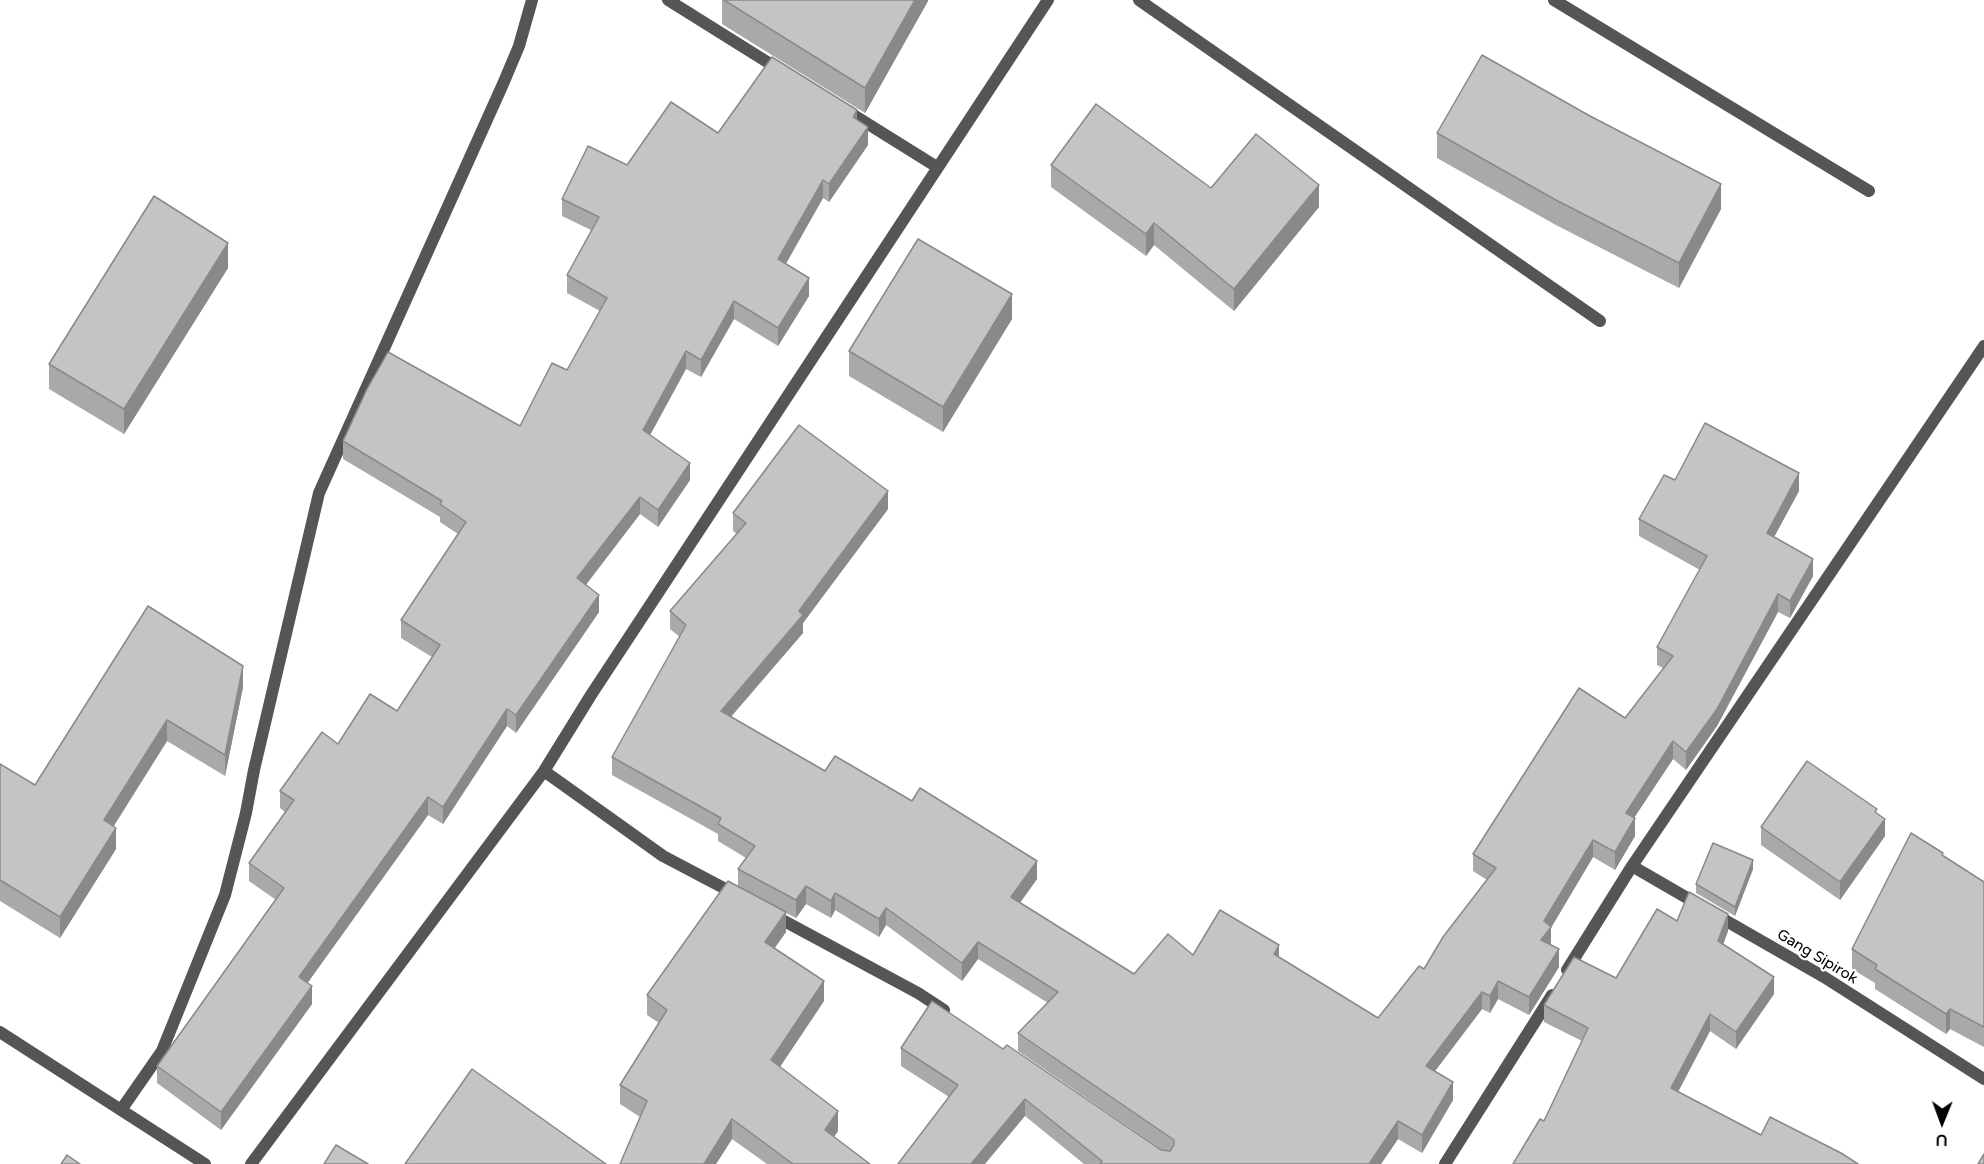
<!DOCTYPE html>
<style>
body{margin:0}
#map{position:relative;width:1984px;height:1164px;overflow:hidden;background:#fff;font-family:"Varela Round",sans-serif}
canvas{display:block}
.north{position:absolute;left:1912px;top:1092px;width:60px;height:60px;-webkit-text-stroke:4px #fff;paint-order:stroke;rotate:181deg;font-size:16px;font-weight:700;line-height:24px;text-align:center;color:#000}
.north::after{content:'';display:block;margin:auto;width:21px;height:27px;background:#000;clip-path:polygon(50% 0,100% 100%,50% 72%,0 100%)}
</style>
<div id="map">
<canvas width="1984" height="1164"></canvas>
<div class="north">U</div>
</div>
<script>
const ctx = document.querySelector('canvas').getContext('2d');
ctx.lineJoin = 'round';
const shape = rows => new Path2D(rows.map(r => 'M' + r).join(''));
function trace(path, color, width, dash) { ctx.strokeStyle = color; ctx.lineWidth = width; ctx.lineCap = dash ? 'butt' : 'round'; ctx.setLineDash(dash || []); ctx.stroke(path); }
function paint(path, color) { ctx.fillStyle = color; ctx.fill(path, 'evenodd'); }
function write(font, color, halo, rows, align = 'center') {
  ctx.font = font + ' "Varela Round",sans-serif'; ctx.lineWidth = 4.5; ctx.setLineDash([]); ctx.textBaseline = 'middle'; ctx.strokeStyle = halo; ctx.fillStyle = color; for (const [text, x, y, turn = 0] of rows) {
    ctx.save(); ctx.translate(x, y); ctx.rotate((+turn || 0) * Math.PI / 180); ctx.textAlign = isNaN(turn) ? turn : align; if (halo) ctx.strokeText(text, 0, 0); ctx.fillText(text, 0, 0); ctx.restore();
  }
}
const lane = shape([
 [1139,0,1600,321]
]);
const street = shape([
 [668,0,780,70],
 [1554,0,1869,191],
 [844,109,937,167],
 [544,771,663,856,737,895],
 [1632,866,1701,906],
 [773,915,918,993,944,1010],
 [1716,915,1824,977,1984,1079],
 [1567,970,1632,866,1984,346],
 [0,1032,205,1164],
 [121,1110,162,1051,225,895,246,813,254,770,319,493,503,84,519,46,532,0],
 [251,1164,544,771,591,695,1048,0],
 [1445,1164,1552,995]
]);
const wall = shape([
 [722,0,928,0,928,1,865,113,722,24],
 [857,119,868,145,829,202,823,198,786,264,809,296,778,346,734,319,701,377,686,369,650,435,690,480,658,527,640,514,586,585,599,612,516,733,507,726,443,824,428,815,307,983,312,1004,221,1130,157,1083,157,1066,276,900,249,881,249,863,285,812,280,808,280,791,338,744,397,711,432,657,401,638,401,620,458,534,440,522,440,517,343,459,343,441,520,426,567,370,600,311,567,293,567,275,591,230,562,216,562,199,627,165,718,133],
 [1437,133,1721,209,1679,288,1554,224,1437,158],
 [1051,165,1211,188,1319,207,1234,311,1154,245,1146,256,1051,187],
 [228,268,124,434,49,389,49,364],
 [1012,319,943,432,849,376,849,351],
 [1675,480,1799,491,1774,537,1813,576,1790,618,1778,612,1717,726,1686,770,1673,759,1634,818,1635,836,1615,870,1593,857,1551,927,1551,945,1559,967,1529,1015,1498,999,1490,1013,1482,1009,1435,1071,1453,1100,1422,1153,1398,1139,1381,1164,1084,1164,1025,1116,949,1097,901,1066,901,1048,1003,1049,1162,1150,1018,1051,1018,1033,1048,1003,978,959,962,981,886,925,879,937,835,910,831,918,806,904,796,918,786,913,786,932,774,948,824,1001,780,1067,838,1131,834,1137,870,1164,767,1164,732,1139,716,1164,620,1164,640,1117,620,1104,620,1085,659,1023,647,1015,647,995,738,886,738,869,746,858,718,841,718,834,612,775,612,757,680,637,670,629,670,611,737,534,733,531,733,513,888,509,803,623,803,633,731,717,825,771,1037,879,1020,903,1134,974,1193,955,1279,957,1378,1018,1424,969,1487,880,1473,871,1473,854,1625,718,1663,668,1657,665,1657,647,1700,570,1639,536,1639,519],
 [148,606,243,687,225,776,167,741,114,826,116,849,60,938,0,901,0,764,35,785],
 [1761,827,1885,836,1840,900,1761,845],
 [1943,856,1984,882,1984,1047,1950,1029,1946,1034,1875,989,1875,983,1852,969,1852,949],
 [1753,869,1735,916,1696,893,1696,884],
 [1677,921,1728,931,1723,945,1774,994,1736,1049,1710,1031,1678,1092,1761,1135,1841,1153,1544,1121,1582,1041,1544,1022,1544,1005,1616,978]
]);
const shadedWall = shape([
 [915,0,928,0,928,1,865,113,865,88],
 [857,110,857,127,853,117],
 [868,127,868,145,829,202,829,184],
 [823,180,823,198,778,277,778,259],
 [1721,184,1721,209,1679,288,1679,263],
 [1319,185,1319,207,1234,311,1234,289],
 [1154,223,1154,245,1146,256,1146,234],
 [228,243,228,268,124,434,124,409],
 [809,278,809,296,778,346,778,328],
 [1012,294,1012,319,943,432,943,407],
 [734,301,734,319,701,377,701,360],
 [686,351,686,369,643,448,643,430],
 [690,463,690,480,658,527,658,510],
 [1799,473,1799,491,1767,550,1767,533],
 [888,491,888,509,803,623,803,633,721,728,721,711,799,611],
 [640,497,640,514,577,596,577,578],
 [1813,559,1813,576,1790,618,1790,601],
 [1778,594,1778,612,1717,726,1686,770,1686,752],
 [599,595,599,612,516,733,516,715],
 [243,666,243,687,225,776,225,755],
 [507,709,507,726,443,824,443,807],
 [167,720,167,741,104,841,104,820],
 [1673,741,1673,759,1626,830,1626,813],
 [428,797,428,815,299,995,299,977],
 [1635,818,1635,836,1615,870,1615,852],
 [1885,819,1885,836,1840,900,1840,882],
 [116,828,116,849,60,938,60,917],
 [1593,840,1593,857,1551,928,1551,927,1551,944,1541,958,1541,940,1544,921],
 [1753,860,1753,869,1735,916,1735,907],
 [1037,861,1037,879,1011,915,1011,897],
 [806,886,806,904,796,918,796,900],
 [835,893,835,910,831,918,831,901],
 [886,908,886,925,879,937,879,919],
 [786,912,786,932,765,962,765,942],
 [1728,914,1728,931,1718,958,1718,941],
 [978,942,978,959,962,981,962,963],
 [1279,945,1279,963,1274,954],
 [1559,949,1559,967,1529,1015,1529,997],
 [1774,977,1774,994,1736,1049,1736,1032],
 [824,981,824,1001,771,1080,771,1060],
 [1498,981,1498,999,1490,1013,1490,996],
 [312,986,312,1004,221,1130,221,1112],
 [1482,992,1482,1009,1426,1083,1426,1066],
 [1950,1009,1950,1029,1946,1034,1946,1014],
 [1710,1014,1710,1031,1671,1105,1671,1088],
 [1453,1082,1453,1100,1422,1153,1422,1135],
 [1025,1099,1025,1116,985,1164,971,1164],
 [838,1111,838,1131,825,1149,825,1130],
 [732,1119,732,1139,716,1164,704,1164],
 [1398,1121,1398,1139,1381,1164,1369,1164]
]);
const building = shape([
 [724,0,915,0,865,88,724,0],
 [1482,55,1590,116,1721,184,1679,263,1554,199,1437,133,1482,55],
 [772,57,857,110,853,117,868,127,829,184,823,180,778,259,809,278,778,328,734,301,701,360,686,351,643,430,690,463,658,510,640,497,577,578,599,595,516,715,507,709,443,807,428,797,299,977,312,986,221,1112,157,1066,284,888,249,863,294,800,280,791,322,732,338,744,370,694,397,711,440,645,401,620,466,522,440,504,442,501,343,441,367,389,388,352,520,426,552,363,567,370,607,298,567,275,599,217,562,199,588,146,627,165,671,102,718,133,772,57],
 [1096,104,1211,188,1256,134,1319,185,1234,289,1154,223,1146,234,1051,165,1096,104],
 [154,196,228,243,124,409,49,364,154,196],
 [918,239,1012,294,943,407,849,351,918,239],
 [1705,423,1799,473,1767,533,1813,559,1790,601,1778,594,1717,709,1686,752,1673,741,1626,813,1635,818,1615,852,1593,840,1544,921,1551,927,1541,940,1559,949,1529,997,1498,981,1490,996,1482,992,1426,1066,1453,1082,1422,1135,1398,1121,1369,1164,1100,1164,1102,1161,1025,1099,971,1164,898,1164,958,1085,901,1048,932,1001,1003,1049,1007,1045,1161,1150,1170,1151,1174,1145,1174,1140,1018,1033,1058,992,978,942,962,963,886,908,879,919,835,893,831,901,806,886,796,900,738,869,755,846,718,824,721,818,612,757,686,625,670,611,746,523,733,513,799,425,888,491,799,611,803,615,721,711,825,771,835,756,912,801,920,788,1037,861,1011,897,1134,974,1168,934,1193,955,1220,910,1279,945,1274,954,1378,1018,1419,966,1424,969,1443,937,1496,868,1473,854,1579,688,1625,718,1673,656,1657,647,1707,556,1639,519,1664,475,1675,480,1705,423],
 [148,606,243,666,225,755,167,720,104,820,116,828,60,917,0,880,0,764,35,785,148,606],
 [1807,761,1877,809,1875,812,1885,819,1840,882,1761,827,1807,761],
 [1911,833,1943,853,1942,855,1984,882,1984,1027,1950,1009,1946,1014,1875,969,1877,965,1852,949,1911,833],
 [1713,843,1753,860,1735,907,1696,884,1713,843],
 [728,881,786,912,765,942,824,981,771,1060,838,1111,825,1130,870,1164,793,1164,732,1119,704,1164,620,1164,647,1101,620,1085,667,1010,647,995,728,881],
 [1689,892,1728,914,1718,941,1774,977,1736,1032,1710,1014,1671,1088,1761,1135,1770,1117,1841,1153,1858,1164,1513,1164,1540,1119,1544,1121,1588,1028,1544,1005,1574,957,1616,978,1657,909,1677,921,1689,892],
 [472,1069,606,1164,405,1164,472,1069],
 [336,1145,368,1164,324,1164,336,1145],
 [1984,1154,1984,1164,1978,1164,1984,1154],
 [67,1155,80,1164,61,1164,67,1155]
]);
const streetNames = [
 ["Gang Sipirok",1817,957,31]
];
trace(lane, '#555', 12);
trace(street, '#555', 12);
paint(wall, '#a9a9a9');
paint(shadedWall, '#898989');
paint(building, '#c4c4c4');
trace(building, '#898989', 1.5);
write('15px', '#000', '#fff', streetNames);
</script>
